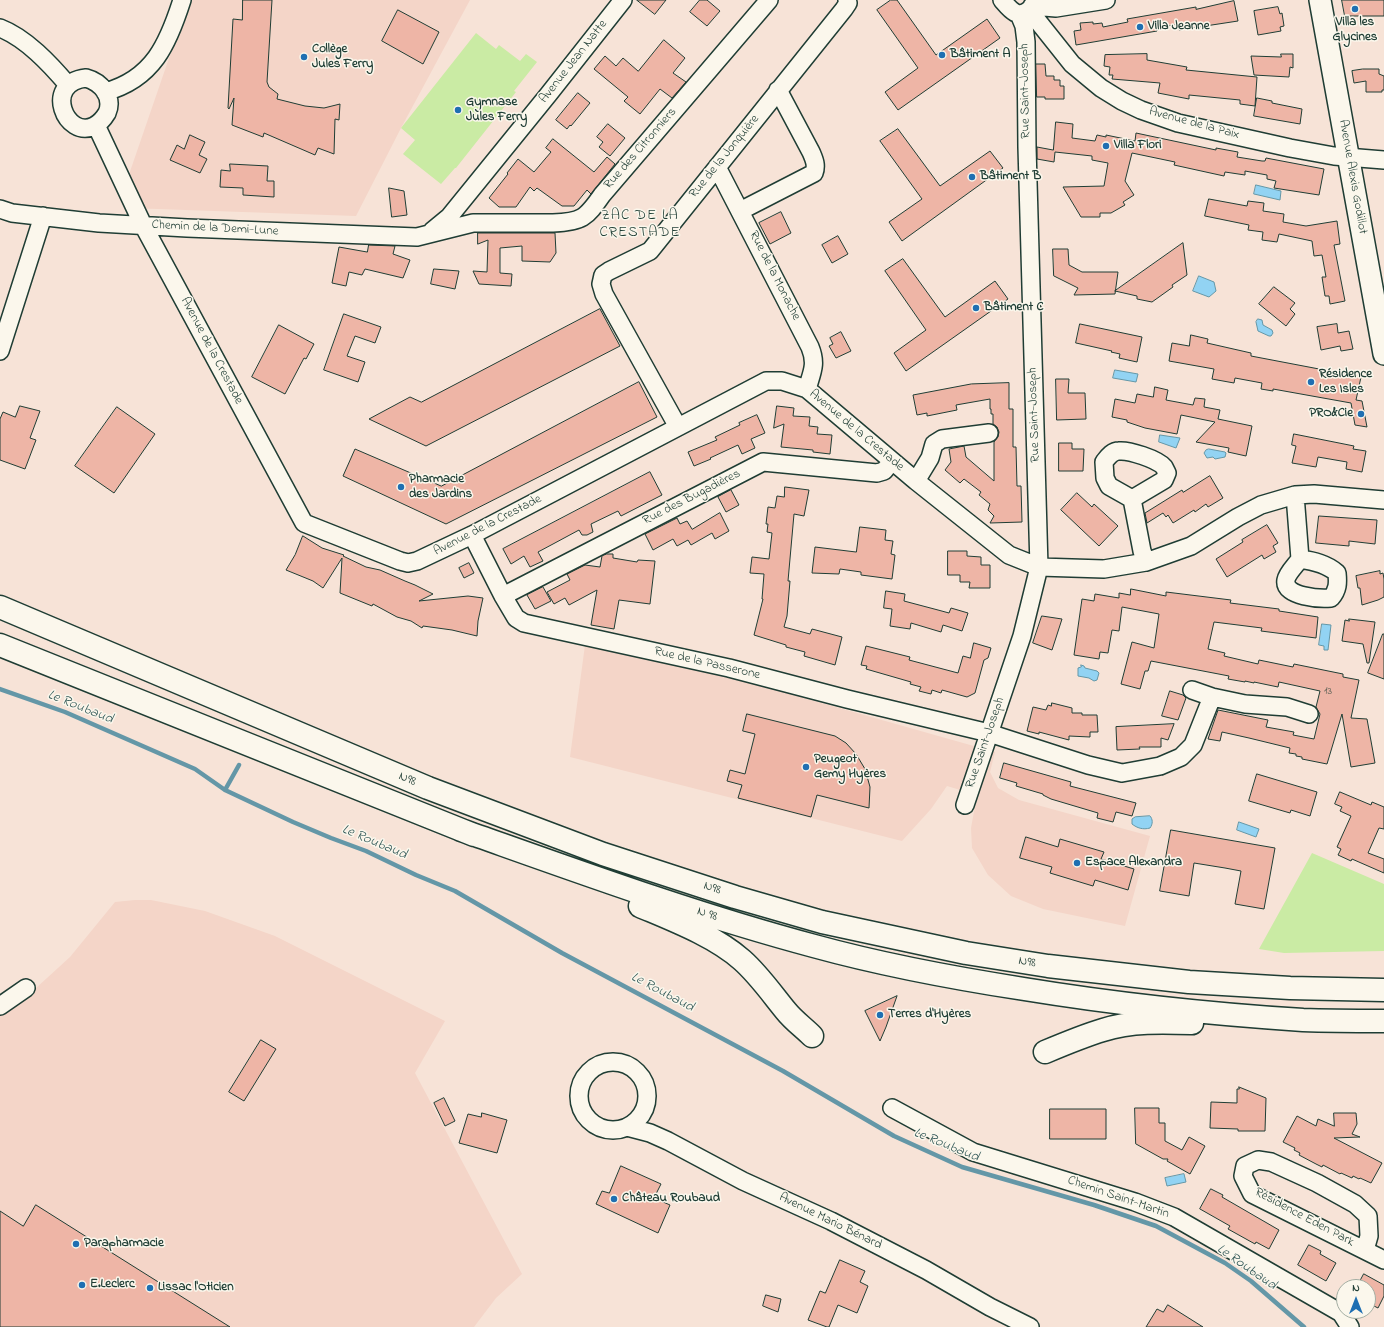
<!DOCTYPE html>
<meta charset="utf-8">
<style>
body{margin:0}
#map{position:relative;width:1384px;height:1327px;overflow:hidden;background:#f7e3d7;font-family:"Indie Flower",sans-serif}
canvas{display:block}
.north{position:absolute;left:1336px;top:1279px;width:40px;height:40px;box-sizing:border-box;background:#fbf7ec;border:1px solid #a3ada2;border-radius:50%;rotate:0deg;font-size:11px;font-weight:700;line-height:16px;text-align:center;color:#1f3d34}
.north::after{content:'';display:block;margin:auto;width:14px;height:18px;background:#1f6fb2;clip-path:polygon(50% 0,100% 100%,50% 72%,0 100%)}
</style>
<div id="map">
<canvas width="1384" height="1327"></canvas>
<div class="north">N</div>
</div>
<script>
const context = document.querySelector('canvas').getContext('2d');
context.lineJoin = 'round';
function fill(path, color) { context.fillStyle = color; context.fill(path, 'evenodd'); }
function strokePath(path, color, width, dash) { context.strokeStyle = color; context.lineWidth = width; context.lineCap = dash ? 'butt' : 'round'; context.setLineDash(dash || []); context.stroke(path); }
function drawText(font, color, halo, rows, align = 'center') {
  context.font = font + ' "Indie Flower",sans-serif'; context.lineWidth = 3; context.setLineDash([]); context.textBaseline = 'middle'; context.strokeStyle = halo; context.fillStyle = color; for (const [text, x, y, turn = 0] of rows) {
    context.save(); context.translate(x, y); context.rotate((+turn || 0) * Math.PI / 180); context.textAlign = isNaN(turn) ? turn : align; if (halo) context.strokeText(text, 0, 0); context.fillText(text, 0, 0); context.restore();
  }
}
fill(new Path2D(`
 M189,0H470L401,128L356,216L129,208L124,189Z
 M585,645L726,676L995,752L990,772L998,788L1019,800L1150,836L1125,926L1043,909L1011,896L988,875L972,848L971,828L977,795L947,786L931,809L902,841L570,757Z
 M135,900H151L205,911L275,936L445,1021L415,1073L522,1274L496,1298L474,1327H0V1014L24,999L70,957L115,902Z`), '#f4d5c8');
fill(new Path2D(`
 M476,33L496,49L499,45L520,61L526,54L537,62L514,91L516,92L456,168H455L441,184L403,154L415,140L401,128Z
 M1312,853L1384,884V951L1284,953L1259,949Z`), '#caeba4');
const water = new Path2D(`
 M1256,185L1281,191L1280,200L1254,194Z
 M1199,276L1214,282L1216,291L1209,297L1193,291Z
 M1258,319L1262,320L1263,325L1272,330L1273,333L1271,336H1269L1258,331L1256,322Z
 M1115,370L1138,374L1136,382L1113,378Z
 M1160,435L1180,438L1176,448L1159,442Z
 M1209,449L1225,452L1226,453L1225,457L1215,459L1213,457L1207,458L1204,453L1206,450Z
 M1322,624L1331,625L1328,650H1324V646L1319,645Z
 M1081,665L1084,666L1085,668L1097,671L1099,673L1097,680L1094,681L1089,678L1078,676V668L1081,667Z
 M1150,816C1153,819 1153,824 1150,828C1143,830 1137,828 1132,824V819L1135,817Z
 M1239,822L1259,829L1256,837L1237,830Z
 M1184,1174L1186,1182L1167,1186L1165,1178Z`);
fill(water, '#92d3f3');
strokePath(water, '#6497a7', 1);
strokePath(new Path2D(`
 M0,689L65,712L195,769L225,790L293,822L331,838L366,851L416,875L455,891L562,953L783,1071L894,1136L962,1167L1094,1205L1156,1226L1225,1263L1251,1281L1304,1327
 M225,790L239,765`), '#6497a7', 4.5);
const building = new Path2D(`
 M243,0H272L267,82L269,87L278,94L277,99L305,106L324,108L340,104L339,120L335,119L334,154L318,148L315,155L264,133L263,137L232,125L234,98L229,109L228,108L233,19L242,20Z
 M637,0H666L655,14Z
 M700,0H707L720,11L707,26L690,12Z
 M891,0H897L936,55L987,19L1000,38L898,110L885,92L918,68L877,10Z
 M1342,0H1384V16H1345Z
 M1234,1L1238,21L1179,30L1178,24L1157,28V31L1076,45L1074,31L1081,30L1080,23L1093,22V24L1102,23L1103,27L1128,22L1127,19L1196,7V9Z
 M1278,7L1280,14L1282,13L1284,26L1280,27L1281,31L1258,35L1254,11Z
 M398,10L439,32L423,64L382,41Z
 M664,40L685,58L673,73L686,82L672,98L660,89L640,114L624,101L628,97L594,69L605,56L616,66L623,58L638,71Z
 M1147,54V60L1187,67L1186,70L1257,77L1255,106L1240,104V100L1189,95V99L1158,93L1160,83L1112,79L1113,75H1109L1110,67L1104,66L1105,55Z
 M1281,54H1293V68L1290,67L1289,77L1254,75L1251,56L1281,57Z
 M1036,64H1045L1046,76H1054V80H1060V86H1064V99H1045V97H1037Z
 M1363,69H1379V74L1384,76V90H1382V92H1366V81L1354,83L1352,71Z
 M578,93L590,103L571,126L570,125L567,129L556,120Z
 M1257,98L1272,101V103L1302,109L1300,124L1254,116Z
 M1056,122L1073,124L1072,138L1095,141L1097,135L1106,137V135L1135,141L1136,133L1216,150V148L1238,152L1237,157L1262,161H1265L1266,158L1324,169L1319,195L1274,188L1276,181L1267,179V175L1245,171V175L1225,172L1224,176L1174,165L1175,162L1132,153L1125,181L1134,195L1123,202L1125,205L1111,213H1100V217H1081L1063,187L1104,186L1108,163L1092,160V156L1055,152L1054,162L1037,159V147L1053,150Z
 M608,124L625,138L610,156L599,147L603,142L597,137Z
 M898,129L940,186L990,151L1003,168L902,241L889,222L922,199L880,141Z
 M190,135L205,142L199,155L207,159L200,173L170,160L177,145L184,149Z
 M553,139L594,172L607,157L615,164L591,194L587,190L574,206H562L537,188L534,191L530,187L516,207H499L489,198L508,174L507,173L518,159L534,172L551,152L546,148Z
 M230,164L268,166L267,181H274V197L243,195V188L220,187L221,170L230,171Z
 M389,188L404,191L407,215L392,217Z
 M1209,199L1247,206L1248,201L1264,203L1263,211L1284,214L1283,222L1306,226L1337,221L1340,244L1334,245L1345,301L1330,304L1329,296H1325L1322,277H1326L1322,255L1314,256L1312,241L1279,234L1277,242L1262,240L1263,232L1248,230L1249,225L1205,216Z
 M781,212L791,233L770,244L759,223Z
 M478,233H555L556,253L550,262L522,261V246L500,248V273L512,274L511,286L479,284L473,271L487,272L488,240L478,244Z
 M838,236L848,254L832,263L822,245Z
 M1183,243L1187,275L1172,285L1173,287L1152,302L1137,299V296L1115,291Z
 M369,245L395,246L393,254L410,260L403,278L365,269L362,275L349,272L346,286L332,283L339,247L367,252Z
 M1053,249H1068L1069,265L1082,272H1118L1115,294L1074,295L1078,288L1054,276Z
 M903,259L945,317L995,281L1008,299L906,371L894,353L926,330L885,271Z
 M434,269L459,271L455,289L431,284Z
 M1274,287L1295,303L1290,309L1295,314L1286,326L1259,304Z
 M600,309L620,346L426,446L369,419L410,397L421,402Z
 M344,314L381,327L375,343L355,336L347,356L365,362L358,382L324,370Z
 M1080,324L1142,337L1137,362L1119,358L1120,354L1111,352L1112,351L1076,343Z
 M1337,324L1338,333L1349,331L1353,349L1341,351L1340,346L1321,350L1317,327Z
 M279,325L314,344L306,359L304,358L285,394L252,377Z
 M841,332L851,351L836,358L829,346L833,344L830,338Z
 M1191,335L1208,339L1207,343L1251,353V356L1361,377L1356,400L1362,401L1367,427L1355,425L1351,403L1273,389V391L1261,389L1262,383L1235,378L1234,383L1212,379L1214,369L1169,361L1172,343L1189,346Z
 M1056,379H1069L1068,393H1085L1086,419L1057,420Z
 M639,382L657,417L446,524L343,476L355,449L441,486Z
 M1009,383V409H1013V447H1016L1017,486H1021L1022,522L990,523L994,516L988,510L990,504L979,495L981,492L964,479L960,483L945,470L951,462L949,449L964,446L966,457L994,481V442L998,437L999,432L997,427L993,424V414H991V409H990V399L956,405L957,410L927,416V413L917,415L913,395L971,384Z
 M1155,387L1168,390L1166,400L1193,405L1195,398L1205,399L1204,407L1220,410L1218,419L1252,426L1246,456L1228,452L1229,448L1196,442L1215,422L1181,415L1177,434L1145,428L1127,422V420L1112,417L1115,399L1135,403L1137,394L1153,397Z
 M20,406L40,411L30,438L36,440L25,469L0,460V419L3,412L15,417Z
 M777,406L794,408L793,416L810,417L809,426L818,427L817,434L832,435L830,454L813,452V450L781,447L784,424L774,428Z
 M117,407L155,434L114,493L75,466Z
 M757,415L765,433L751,439L755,448L742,454L738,445L710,458L711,459L694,466L688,452L717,440L715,437L740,425L739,423Z
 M1294,434L1354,446L1353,449L1366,451L1362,472L1346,469L1347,462L1318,457L1316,467L1292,463L1296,446L1292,445Z
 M1059,443H1072V449H1084L1083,471H1059Z
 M650,472L662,495L621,516L618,511L591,524L593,532L587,535H582L579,530L553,544L538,552L543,561L530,567L524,556L511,564L503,549Z
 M1210,476L1223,498L1208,507L1206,504L1195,512L1194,510L1173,523L1168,515L1166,517L1163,513L1147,523L1145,513L1182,490L1183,492Z
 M785,487L809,490L804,516L794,514L788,581H790L787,616L784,627L810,634L812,629L842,637L835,665L804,656L805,652L786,647V645L754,635L763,599H762L764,574L750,573L752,557L769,559L772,533L767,532L768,524H766L768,507L775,508L777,496L784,497Z
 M731,490L739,505L726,512L718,497Z
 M1077,493L1092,507L1094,504L1118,526L1099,546L1061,510Z
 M720,513L729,531L715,539L712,533L691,545L688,540L677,546L673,539L653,550L645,534L677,518L680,524L687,521L692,529Z
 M1319,516L1377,520L1375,544L1349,541V546L1316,543Z
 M1267,525L1278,543L1273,546L1276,552L1264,559L1262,555L1227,577L1216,559L1243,542L1242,540Z
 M860,527L886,530L885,540L893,541L891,554L895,555L892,579L861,575V572L840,569L839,574L812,573L815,547L856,552Z
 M303,536L322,548L344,555L343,556L366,567L380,570L405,581L415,585L433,594L419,601L468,596L483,598L478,621L477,636L452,630L423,626L422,628L411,621L397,617L373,604L372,606L340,593L342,558L323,588L313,581L286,570L295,555Z
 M948,551H967V556L981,557V565H990V588H969L970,582H960V575H948Z
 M607,554H613V558L637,562L638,560L655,561L650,604L619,600L614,629L591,625L597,590L569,605L565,598L554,604L547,592L570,580L567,574L585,565L600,567L602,556Z
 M469,563L474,573L464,578L459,568Z
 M1380,571V574L1383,573L1384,579V597L1378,600L1362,605L1360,588H1358L1356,576Z
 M543,587L551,601L535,609L527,595Z
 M1131,589L1166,596V592L1231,600L1230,603L1279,609V611L1318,617L1316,638L1261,631L1262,628L1214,622L1208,649L1225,653L1224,656L1258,664L1259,660L1293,667L1294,664L1343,674V677L1359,680L1351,718L1367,719L1375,763L1351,767L1342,714L1327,764L1302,759V757L1296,756V754L1289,753L1290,748L1249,738L1222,732L1220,741L1208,739L1218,710L1268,720L1266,727L1294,732L1293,735L1314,739L1320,714L1316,707L1320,691L1279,682L1278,687L1254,682V683L1245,681V682L1228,679L1229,676L1151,661L1148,671H1145L1140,689L1121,684L1132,642L1154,648L1159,614L1122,607L1119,631L1112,630L1108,653L1100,652L1099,659L1074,655L1082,599L1094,601L1095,594L1119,598V593L1130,595Z
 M886,591L905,594L904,601L938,610L949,613L951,608L968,613L962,631L943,625L941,632L911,623L910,629L890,626L892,609L884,608Z
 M1042,616L1062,619L1052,650L1033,643Z
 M1349,619L1375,622L1369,663H1367L1363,644L1342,641L1345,620L1349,621Z
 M1383,634H1384V679L1368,673Z
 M974,643L991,648L988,658L984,660L975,693L967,697L942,690L941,693L932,690L931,694L919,691L921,687L910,684L911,682L866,669L867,666L861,665L866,646L910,657L909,660L958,673L963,656L970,658Z
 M1170,691L1183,695L1186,698L1178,720L1162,716Z
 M1052,703L1072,708V713H1082V715H1097L1098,732H1090V737L1069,736V740L1039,732V734L1027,731L1033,707L1046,710L1048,705L1051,706Z
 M747,714L835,736L846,743L856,754L865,769L870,787L869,808L817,795L811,817L738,798L742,785L727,781L730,770L745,774L755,734L743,731Z
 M1174,724L1168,740L1161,738V747H1139L1140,749L1117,750L1116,727Z
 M1004,763L1071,782L1070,786L1136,803L1132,816L1116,812L1113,822L1097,818L1098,813L1051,799L1043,795V794L1016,786L1017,783L1000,778Z
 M1257,774L1317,792L1310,816L1291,810L1290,813L1249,801Z
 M1340,792L1371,805L1372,802L1384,807V829L1379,828L1368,853L1384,859V873L1352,859L1351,861L1338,855L1341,849L1337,847L1351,816L1340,811L1342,807L1335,804Z
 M1171,830L1275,848L1264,909L1235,904L1241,871L1225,868L1194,863L1189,896L1160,891Z
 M1026,837L1058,847L1060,839L1104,852L1101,859L1134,869L1128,890L1095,880L1093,886L1050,873L1052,867L1020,858Z
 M897,996L886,1027L880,1041L865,1011Z
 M261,1040L276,1049L244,1101L229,1092Z
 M1239,1087L1266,1098L1265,1131H1238V1129L1210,1128L1211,1102L1237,1103V1089H1239Z
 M444,1098L455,1121L445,1126L434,1103Z
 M1135,1108H1159V1123H1165V1141L1182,1150L1189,1137L1205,1146L1190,1174L1167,1161L1168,1159H1163L1136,1144Z
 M1050,1109H1106V1139H1050Z
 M482,1113L507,1120L497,1153L459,1143L468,1114L481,1117Z
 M1334,1113H1356L1357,1124L1352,1134L1360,1137L1334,1138L1382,1163L1371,1183L1360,1178L1359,1179L1353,1176L1352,1178L1341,1173L1340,1174L1323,1165L1322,1167L1316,1164L1299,1155L1300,1153L1294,1150L1295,1148L1283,1142L1297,1116L1316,1126L1318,1119L1334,1126Z
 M621,1166L661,1184L654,1198L670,1205L658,1233L596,1204L602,1191L609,1193Z
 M1211,1189L1223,1195L1222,1197L1279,1230L1269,1249L1256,1242L1255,1244L1228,1229L1230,1226L1200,1209Z
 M36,1205L101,1246L230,1327H0V1211L23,1226Z
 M1309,1245L1321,1251L1320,1254L1336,1263L1326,1281L1298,1265Z
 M840,1260L865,1271L860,1282L868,1286L857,1313L838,1305L829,1327H827L808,1320L820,1291L825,1293Z
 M1364,1274L1384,1285V1296L1378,1308L1368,1303V1287H1357Z
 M766,1295L781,1299L778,1312L763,1306Z
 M1168,1305L1203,1327H1146L1157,1309L1163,1312Z`);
fill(building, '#eeb5a6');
strokePath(building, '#1f3d34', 1);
const minor = new Path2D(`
 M1002,0C1009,8 1017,20 1029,10
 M1032,6L1056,8L1106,0
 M1029,10L1072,64L1101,88L1122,101L1141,110L1178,123L1290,148L1334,156L1384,160
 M0,28C26,38 50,64 68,85
 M86,78C101,82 114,97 107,113C104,118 100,123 94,126C66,140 42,83 86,78Z
 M105,92C153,79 168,44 182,0
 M96,125L143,225L304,523L400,561L408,563L417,561L472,535L766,381H782L807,389L916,481L1009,555L1039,567L1104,569L1146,562L1191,546L1238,517L1261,505L1295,495L1314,494L1384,500
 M717,167L810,347C817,364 812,372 807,389
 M0,209L12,213L99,223L187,228L417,237L473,223H553C582,222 586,218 602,195L769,0
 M740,211L814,173C817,165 814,159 811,152L778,90
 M432,231L449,217L548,95L623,0
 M0,351L43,216
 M678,427L604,294L601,284L603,275L609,271L650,251L844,9L848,3L847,0
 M916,481L930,458L934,444L942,439L989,433
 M1295,495L1300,559C1314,561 1327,564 1337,573C1338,583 1338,590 1331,598C1321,599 1283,597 1286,580C1287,573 1296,565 1300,559
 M1132,499L1109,486L1105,478L1104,462C1108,457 1112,451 1119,451C1129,450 1157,459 1164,467C1165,469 1166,471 1167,473L1164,480L1132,499L1142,551L1146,562
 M472,535L503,596L516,618L524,623L729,668L847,699L989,733L1088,765L1122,773L1160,766L1181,757L1193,745L1212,697
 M503,596L763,462L877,473L884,471L892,461
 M1192,690L1212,697L1245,704L1287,707L1309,714
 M965,805L1022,636L1039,567L1027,147L1026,42L1024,26L1019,14
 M0,1006L26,988
 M579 1096a34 34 0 1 1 68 0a34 34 0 1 1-68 0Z
 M892,1108L973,1152L1135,1202L1174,1217L1341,1313L1350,1327
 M627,1127L650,1133L668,1141L743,1181L831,1221L926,1270L990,1307L1030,1327
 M1365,1250L1369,1236L1368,1216L1355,1204L1317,1183L1271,1162L1258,1160L1245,1166L1243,1176L1252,1194L1384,1260`);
const major = new Path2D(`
 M1320,0L1384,354`);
const highway = new Path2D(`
 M0,607L428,788L603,854L735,897L822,922L966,953L1048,966L1189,982L1290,988L1384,990
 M0,645L474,835
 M461,830C577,871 694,914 814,946C883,965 953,978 1024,989C1116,1004 1209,1014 1303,1020C1330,1021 1357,1021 1384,1021
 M640,906C673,920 715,936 742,960C759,975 772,994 786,1011C793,1020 804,1028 812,1036
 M1045,1052C1064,1044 1083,1036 1103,1030C1131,1021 1163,1022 1192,1023`);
strokePath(minor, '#1f3d34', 20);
strokePath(major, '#1f3d34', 24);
strokePath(highway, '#1f3d34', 25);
strokePath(minor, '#fbf7ec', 17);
strokePath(major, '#fbf7ec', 21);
strokePath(highway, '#fbf7ec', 22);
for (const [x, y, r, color] of [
 [1355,9,4,"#1f6fb2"],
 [1140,27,4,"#1f6fb2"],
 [942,55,4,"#1f6fb2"],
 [304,57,4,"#1f6fb2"],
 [458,110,4,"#1f6fb2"],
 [1106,146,4,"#1f6fb2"],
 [972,177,4,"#1f6fb2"],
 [976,308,4,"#1f6fb2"],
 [1311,382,4,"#1f6fb2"],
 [1361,414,4,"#1f6fb2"],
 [401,487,4,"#1f6fb2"],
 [806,767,4,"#1f6fb2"],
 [1077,863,4,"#1f6fb2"],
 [880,1015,4,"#1f6fb2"],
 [614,1199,4,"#1f6fb2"],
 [76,1244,4,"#1f6fb2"],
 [82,1285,4,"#1f6fb2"],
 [150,1288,4,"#1f6fb2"]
]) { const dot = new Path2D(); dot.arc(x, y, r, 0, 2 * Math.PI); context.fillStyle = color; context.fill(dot); strokePath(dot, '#fbf7ec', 1.5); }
drawText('11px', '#535b50', null, [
 ["13",1328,692]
]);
drawText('bold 13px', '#1f3d34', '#fbf7ec', [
 ["Villa les",1355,23,"center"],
 ["Glycines",1355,38,"center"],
 ["Villa Jeanne",1148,27],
 ["Collège",312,50],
 ["Jules Ferry",312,65],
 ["Bâtiment A",950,55],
 ["Gymnase",466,103],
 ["Jules Ferry",466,118],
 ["Villa Flori",1114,146],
 ["Bâtiment B",980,177],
 ["Bâtiment C",984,308],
 ["Résidence",1319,375],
 ["Les Isles",1319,390],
 ["PRO&Cie",1353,414,"right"],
 ["Pharmacie",409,480],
 ["des Jardins",409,495],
 ["Peugeot",814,760],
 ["Gemy Hyères",814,775],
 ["Espace Alexandra",1085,863],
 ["Terres d'Hyères",888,1015],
 ["Château Roubaud",622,1199],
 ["Parapharmacie",84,1244],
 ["E.Leclerc",90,1285],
 ["Lissac l'Oticien",158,1288]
], 'left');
drawText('13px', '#1f3d34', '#fbf7ec', [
 ["Avenue Jean Natte",574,62,-52],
 ["Rue Saint-Joseph",1026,91,-91],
 ["Avenue de la Paix",1194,124,15],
 ["Rue des Citronniers",641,149,-49],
 ["Rue de la Jonquière",725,157,-51],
 ["Avenue Alexis Godillot",1352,177,80],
 ["Chemin de la Demi-Lune",215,229,3],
 ["Rue de la Monache",774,276,63],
 ["Avenue de la Crestade",211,351,62],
 ["Rue Saint-Joseph",1035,415,-92],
 ["Avenue de la Crestade",856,431,40],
 ["Rue des Bugadières",692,498,-27],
 ["Avenue de la Crestade",488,526,-27],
 ["Rue de la Passerone",707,664,13],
 ["Rue Saint-Joseph",986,743,-71],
 ["N98",407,780,23],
 ["N98",712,889,18],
 ["N 98",707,915,18],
 ["N98",1027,963,9],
 ["Chemin Saint-Martin",1118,1198,19],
 ["Résidence Eden Park",1304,1218,28],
 ["Avenue Mario Bénard",830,1222,26]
]);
drawText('italic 14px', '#365b5a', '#fbf7ec', [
 ["Le Roubaud",80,708,22],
 ["Le Roubaud",374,843,23],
 ["Le Roubaud",662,993,28],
 ["Le Roubaud",946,1146,22],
 ["Le Roubaud",1246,1268,35]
]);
context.letterSpacing = '1px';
drawText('15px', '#1f3d34', '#fbf7ec', [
 ["ZAC DE LA",640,217],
 ["CRESTADE",640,234]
]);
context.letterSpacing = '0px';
</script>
